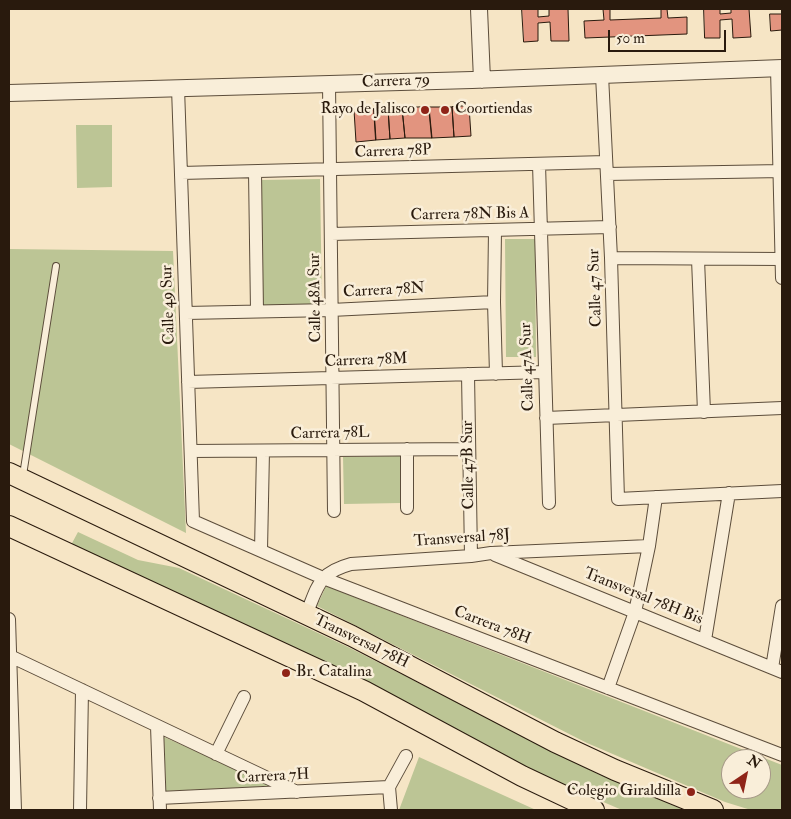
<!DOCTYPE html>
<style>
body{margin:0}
#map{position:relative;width:791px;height:819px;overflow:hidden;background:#f6e5c5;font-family:"IM FELL Double Pica",serif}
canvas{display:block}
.frame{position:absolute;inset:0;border:10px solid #291a0d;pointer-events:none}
.north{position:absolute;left:721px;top:749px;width:50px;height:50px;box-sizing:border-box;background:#f9eed9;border:1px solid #a69987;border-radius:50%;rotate:34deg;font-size:14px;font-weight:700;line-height:20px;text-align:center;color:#291a0d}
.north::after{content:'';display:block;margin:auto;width:18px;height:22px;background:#8f2418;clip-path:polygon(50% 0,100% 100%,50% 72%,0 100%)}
.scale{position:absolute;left:608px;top:30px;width:118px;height:22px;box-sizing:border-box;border:2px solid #291a0d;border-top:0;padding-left:6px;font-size:15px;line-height:18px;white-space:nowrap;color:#291a0d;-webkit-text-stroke:4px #f9eed9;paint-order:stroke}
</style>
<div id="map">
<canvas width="791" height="819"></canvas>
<div class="frame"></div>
<div class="north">N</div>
<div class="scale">50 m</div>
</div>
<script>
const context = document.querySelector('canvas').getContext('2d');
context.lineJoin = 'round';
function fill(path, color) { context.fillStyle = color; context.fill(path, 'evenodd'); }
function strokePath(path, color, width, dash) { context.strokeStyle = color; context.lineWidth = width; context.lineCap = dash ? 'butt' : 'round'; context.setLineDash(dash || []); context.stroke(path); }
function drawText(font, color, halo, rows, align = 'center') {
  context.font = font + ' "IM FELL Double Pica",serif'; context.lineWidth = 5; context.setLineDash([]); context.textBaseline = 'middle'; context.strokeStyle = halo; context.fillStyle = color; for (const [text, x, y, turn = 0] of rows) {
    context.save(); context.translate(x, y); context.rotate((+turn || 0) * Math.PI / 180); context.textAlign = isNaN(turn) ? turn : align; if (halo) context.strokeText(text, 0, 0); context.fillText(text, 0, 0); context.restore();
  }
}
fill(new Path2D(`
 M76,125H112V187L77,188Z
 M320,179L322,306H263L261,180Z
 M505,239H535L536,357H506Z
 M9,249L173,251L186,533L9,444Z
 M400,456L401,503L344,504L343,457Z
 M78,532L138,560L179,568L348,647L600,775L686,810H622L601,801L521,766L466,734L403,701L71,545Z
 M326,586L782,765V810H751L725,802L587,743L317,606ZM731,759H761V789H731Z
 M164,737L274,786L166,791Z
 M419,757L536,810H399Z`), '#bcc595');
const building = new Path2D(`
 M522,9H538V17L549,16V9H568L569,41H551L550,22L538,23V41L524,42Z
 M584,9H615H610V20L661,18V9H667L668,18L687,17V34L585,38L584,21L604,20L603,9Z
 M704,9H720V14L731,13V9H749L751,37L733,38L732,19L720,20V38H705Z
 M770,14H782V30L771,31Z
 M469,106L471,136L454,137L452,107Z
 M429,107H452L454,137L432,138Z
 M429,107L432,138H405L402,108Z
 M402,108L405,138L390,139L388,109Z
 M374,109H388L390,139L376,140Z
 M374,109L376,140L356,142L354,110Z`);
fill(building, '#e2947f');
strokePath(building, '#291a0d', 1);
const service = new Path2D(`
 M23,475L56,266`);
const minor = new Path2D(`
 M777,68L782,278
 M602,75L611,258L618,499L782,491
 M329,84L334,511
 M178,88L193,521L323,578L782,755
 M539,164L549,503
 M255,172L257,311
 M181,173L606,162
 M607,174L782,171
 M495,231L494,302L496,374
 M331,234L610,227
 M611,258L782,259
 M698,259L704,412
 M186,313L331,310L494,302
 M468,374L471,556
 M188,382L545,372
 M546,418L782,408
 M407,449V508
 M191,451L469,449
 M261,550L263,451
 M495,555L782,672
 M306,615C318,586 318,573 351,564L471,556L491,553L649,546
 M9,619L15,810
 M705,640L729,493
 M10,656L297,792
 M772,668L782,606
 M608,688L635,612L649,546L656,497
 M157,726L160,810
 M216,754L244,697
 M159,798L389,787
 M80,810L82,690
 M391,810L389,787L406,756`);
const tertiary = new Path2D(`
 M479,9L482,80
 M9,93L472,80L782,68`);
const primary = new Path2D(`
 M9,473L352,636L555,742L615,770L713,810
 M9,526L364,691L522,776L594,810`);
strokePath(service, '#5c4d3b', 8);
strokePath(minor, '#5c4d3b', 14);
strokePath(tertiary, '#5c4d3b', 18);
strokePath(primary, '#291a0d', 22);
strokePath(service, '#f9eed9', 6);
strokePath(minor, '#f9eed9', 12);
strokePath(tertiary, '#f9eed9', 16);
strokePath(primary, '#f6e5c5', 20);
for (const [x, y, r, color] of [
 [425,110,5,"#8f2418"],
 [445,110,5,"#8f2418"],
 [286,673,5,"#8f2418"],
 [691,792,5,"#8f2418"]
]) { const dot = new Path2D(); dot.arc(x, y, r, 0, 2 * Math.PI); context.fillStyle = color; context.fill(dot); strokePath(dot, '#f9eed9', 2); }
drawText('16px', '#291a0d', '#f9eed9', [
 ["Carrera 79",396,82,-2],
 ["Carrera 78P",393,152,-2],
 ["Carrera 78N Bis A",470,215,-1],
 ["Calle 47 Sur",596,288,-92],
 ["Carrera 78N",384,291,-3],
 ["Calle 48A Sur",316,298,-91],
 ["Calle 49 Sur",169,305,-92],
 ["Carrera 78M",366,361,-2],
 ["Calle 47A Sur",528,367,-92],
 ["Carrera 78L",330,434,-1],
 ["Calle 47B Sur",469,465,-91],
 ["Transversal 78J",462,539,-4],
 ["Transversal 78H Bis",643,597,22],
 ["Carrera 78H",492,626,21],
 ["Transversal 78H",361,642,26],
 ["Carrera 7H",273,777,-3]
]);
drawText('16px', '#291a0d', '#f9eed9', [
 ["Rayo de Jalisco",415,110],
 ["Coortiendas",455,110,"left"],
 ["Br. Catalina",296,673,"left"],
 ["Colegio Giraldilla",681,792]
], 'right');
</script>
